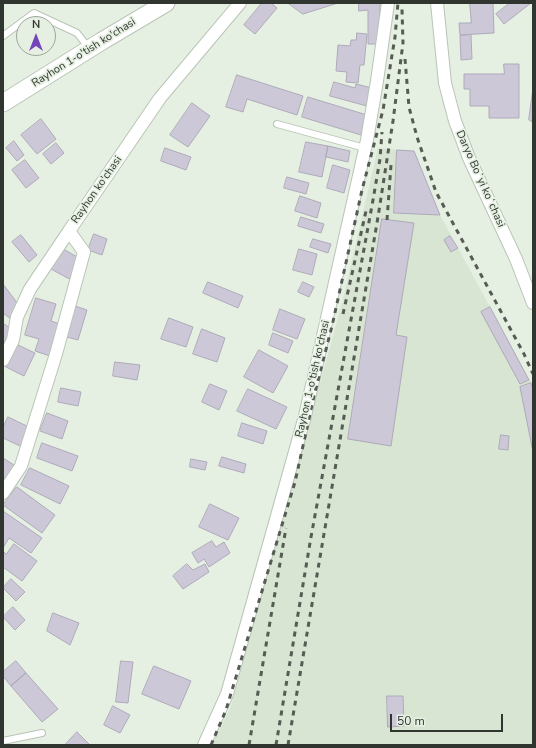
<!DOCTYPE html>
<meta charset="utf-8">
<style>
body{margin:0}
#map{position:relative;width:536px;height:748px;overflow:hidden;background:#e5f0e2;font-family:"Nunito Sans",sans-serif}
canvas{display:block}
.frame{position:absolute;inset:0;border:4px solid #31352f;pointer-events:none}
.north{position:absolute;left:16px;top:16px;width:40px;height:40px;box-sizing:border-box;background:#e5f0e2;border:1px solid #9da59a;border-radius:50%;rotate:0deg;font-size:11px;font-weight:700;line-height:16px;text-align:center;color:#31352f}
.north::after{content:'';display:block;margin:auto;width:14px;height:18px;background:#7545bd;clip-path:polygon(50% 0,100% 100%,50% 72%,0 100%)}
.scale{position:absolute;left:390px;top:714px;width:113px;height:18px;box-sizing:border-box;border:2px solid #31352f;border-top:0;padding-left:5px;font-size:12px;line-height:14px;white-space:nowrap;color:#31352f;-webkit-text-stroke:3px #e5f0e2;paint-order:stroke}
</style>
<div id="map">
<canvas width="536" height="748"></canvas>
<div class="frame"></div>
<div class="north">N</div>
<div class="scale">50 m</div>
</div>
<script>
const context = document.querySelector('canvas').getContext('2d');
context.lineJoin = 'round';
function fill(path, color) { context.fillStyle = color; context.fill(path, 'evenodd'); }
function strokePath(path, color, width, dash) { context.strokeStyle = color; context.lineWidth = width; context.lineCap = dash ? 'butt' : 'round'; context.setLineDash(dash || []); context.stroke(path); }
function drawText(font, color, halo, rows, align = 'center') {
  context.font = font + ' "Nunito Sans",sans-serif'; context.lineWidth = 3.5; context.setLineDash([]); context.textBaseline = 'middle'; context.strokeStyle = halo; context.fillStyle = color; for (const [text, x, y, turn = 0] of rows) {
    context.save(); context.translate(x, y); context.rotate((+turn || 0) * Math.PI / 180); context.textAlign = isNaN(turn) ? turn : align; if (halo) context.strokeText(text, 0, 0); context.fillText(text, 0, 0); context.restore();
  }
}
fill(new Path2D(`
 M378,148L414,151L440,215L533,386V745H212L231,706L342,303Z`), '#d7e5d2');
const building = new Path2D(`
 M262,3H271L277,8L255,34L244,25Z
 M288,3H338L303,14Z
 M359,3H380L379,44H368V10L359,11Z
 M470,3H493L494,33L460,35L459,23H471Z
 M510,3H531L504,24L496,14Z
 M357,33L367,34L364,65H360L358,83L346,82L347,72L336,71L338,45L350,46L351,40H356Z
 M471,35L472,59L461,60L460,36Z
 M504,64H519V118H489V106H470V89H464V74H504Z
 M237,75L303,96L297,115L247,99L243,112L226,107Z
 M334,82L355,88L356,84L372,88L367,106L330,96Z
 M533,89V122L529,120Z
 M308,97L367,115L361,135L302,117Z
 M192,103L210,116L188,147L170,135Z
 M41,119L56,139L37,154L21,135Z
 M14,141L24,155L17,161L6,148Z
 M306,142L328,146L322,177L299,172Z
 M56,143L64,153L51,164L43,154Z
 M328,146L350,151L348,162L326,157Z
 M165,148L191,157L186,170L161,161Z
 M397,150L414,151L440,215L394,213Z
 M25,160L39,178L26,188L12,170Z
 M333,165L350,170L344,193L327,188Z
 M287,177L309,183L306,194L284,188Z
 M300,196L321,203L317,218L295,211Z
 M301,217L324,224L321,233L298,226Z
 M382,219L414,223L396,335L407,337L391,446L348,439Z
 M94,234L107,239L102,255L88,250Z
 M21,235L37,255L29,262L12,242Z
 M450,236L458,248L451,252L444,240Z
 M313,239L331,244L328,253L310,247Z
 M299,249L317,254L312,275L293,270Z
 M65,250L79,258L73,281L51,269Z
 M208,282L243,296L238,308L203,293Z
 M303,282L314,287L309,297L298,292Z
 M3,284L18,304L11,319L3,313Z
 M36,298L56,304L51,321L60,324L50,356L35,351L39,339L25,335Z
 M75,306L87,310L78,340L67,337Z
 M490,307L529,380L520,384L481,312Z
 M280,309L305,319L297,339L273,330Z
 M169,318L193,327L186,347L161,339Z
 M3,323L11,329L3,352Z
 M202,329L225,338L217,362L193,354Z
 M273,333L293,341L288,353L269,345Z
 M18,345L35,353L24,376L6,367Z
 M259,350L288,366L273,393L244,377Z
 M115,362L140,365L137,380L113,376Z
 M531,383L533,388V452L520,387Z
 M210,384L227,391L219,410L202,402Z
 M61,388L81,392L78,406L58,402Z
 M248,389L287,407L276,429L237,411Z
 M47,413L68,421L62,439L40,431Z
 M8,417L31,428L22,447L3,438V428Z
 M242,423L267,431L263,444L238,436Z
 M501,435L509,436L508,450L499,449Z
 M42,443L78,456L72,471L37,458Z
 M222,457L246,464L244,473L219,466Z
 M3,458L14,465L5,480L3,479Z
 M191,459L207,462L205,470L190,467Z
 M30,468L69,486L60,504L21,485Z
 M17,487L55,515L42,533L3,505Z
 M210,504L239,518L228,540L199,527Z
 M3,511L42,538L31,553L9,538L3,548Z
 M212,541L216,547L224,542L230,553L209,567L204,559L198,563L192,553Z
 M14,544L37,561L22,581L3,567V551L6,554Z
 M187,564L193,570L205,564L209,572L183,589L173,576Z
 M11,579L25,592L16,601L3,588Z
 M13,607L25,620L15,630L3,617Z
 M53,613L79,623L70,645L47,631Z
 M16,661L26,673L11,686L3,676V672Z
 M121,661L133,662L128,703L116,702Z
 M154,666L191,681L179,709L142,694Z
 M26,673L58,709L42,722L11,686Z
 M387,696H403L404,726L388,727Z
 M113,706L130,715L120,733L104,725Z
 M77,732L90,745H65Z`);
fill(building, '#ccc8d7');
strokePath(building, '#aeaab9', 1);
const lane = new Path2D(`
 M3,36L34,13L77,33L88,47
 M277,124L365,148
 M3,741L42,733`);
const street = new Path2D(`
 M437,3L445,83L455,121L469,158L516,259L533,303
 M3,360L13,340L17,317L30,289L69,231
 M3,493L21,466L56,354L84,252L69,231L160,98L240,3
 M204,745L227,694L305,416L367,140L377,81L388,3`);
const secondary = new Path2D(`
 M3,103L102,41L166,3`);
strokePath(lane, '#bac4b7', 8);
strokePath(street, '#bac4b7', 14);
strokePath(secondary, '#bac4b7', 19);
strokePath(lane, '#fff', 6);
strokePath(street, '#fff', 12);
strokePath(secondary, '#fff', 17);
strokePath(new Path2D(`
 M405,59L409,107L417,137L436,192L524,354L533,374
 M387,220L391,165
 M343,314L366,211
 M211,745L226,710L295,482L314,396L332,326L362,190L383,110L395,37L398,3
 M249,745L286,528
 M276,745L311,537L373,200L380,159L382,132
 M288,745L378,217L393,121L403,43L402,9`), '#565b54', 3, [5, 5]);
drawText('11px', '#31352f', '#e5f0e2', [
 ["Rayhon 1-o'tish ko'chasi",84,53,-32],
 ["Daryo Boʻyi koʻchasi",480,179,66],
 ["Rayhon ko'chasi",97,190,-55],
 ["Rayhon 1-o'tish ko'chasi",313,379,-77]
]);
</script>
